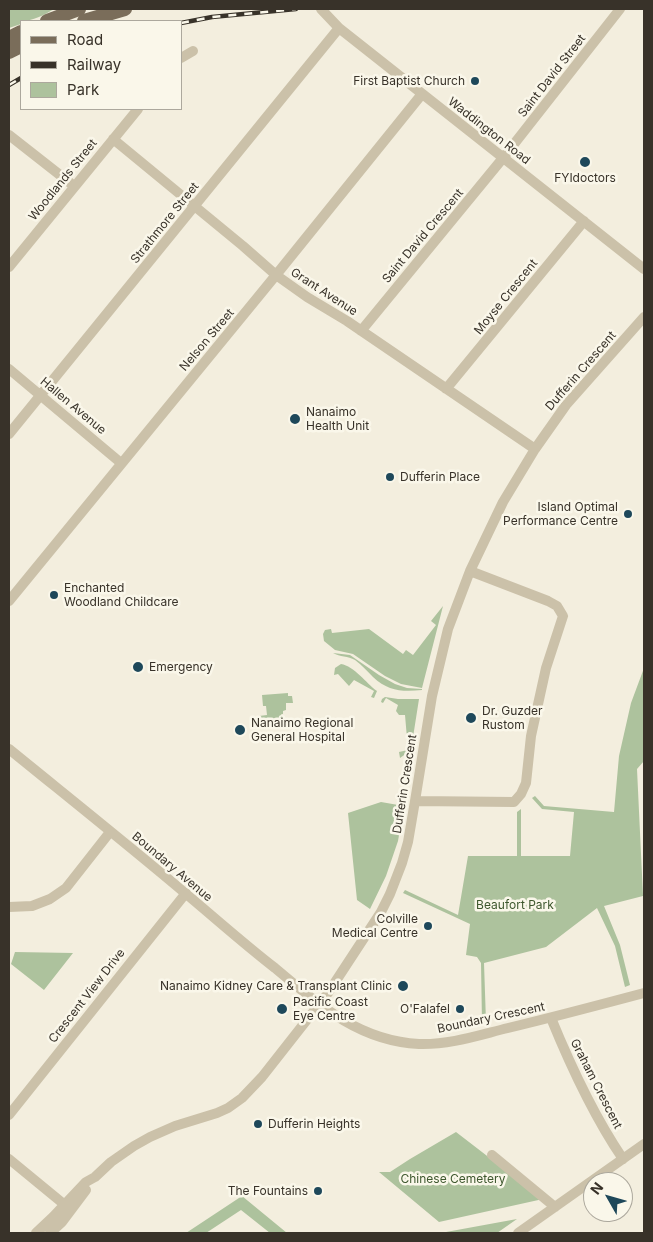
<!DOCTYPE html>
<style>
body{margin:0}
#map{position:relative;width:653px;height:1242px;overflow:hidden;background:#f3eede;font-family:Inter,sans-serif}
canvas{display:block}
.frame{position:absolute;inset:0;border:10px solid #383229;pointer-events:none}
.legend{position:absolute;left:20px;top:20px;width:162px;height:90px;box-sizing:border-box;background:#faf7ea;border:1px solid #aca89d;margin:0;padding:6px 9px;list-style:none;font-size:15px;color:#383229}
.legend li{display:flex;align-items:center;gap:10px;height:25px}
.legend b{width:25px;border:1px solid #aca89d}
.north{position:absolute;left:583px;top:1172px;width:50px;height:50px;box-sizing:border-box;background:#faf7ea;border:1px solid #aca89d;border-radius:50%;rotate:308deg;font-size:14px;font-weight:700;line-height:20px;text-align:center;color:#383229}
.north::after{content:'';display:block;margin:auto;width:18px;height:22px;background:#1e485a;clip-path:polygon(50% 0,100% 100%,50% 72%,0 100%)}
</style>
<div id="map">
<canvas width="653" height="1242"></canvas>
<div class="frame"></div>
<ul class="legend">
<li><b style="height:6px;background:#7a6d5a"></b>Road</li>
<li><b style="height:6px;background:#383229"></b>Railway</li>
<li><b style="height:14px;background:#adc29d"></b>Park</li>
</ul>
<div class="north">N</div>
</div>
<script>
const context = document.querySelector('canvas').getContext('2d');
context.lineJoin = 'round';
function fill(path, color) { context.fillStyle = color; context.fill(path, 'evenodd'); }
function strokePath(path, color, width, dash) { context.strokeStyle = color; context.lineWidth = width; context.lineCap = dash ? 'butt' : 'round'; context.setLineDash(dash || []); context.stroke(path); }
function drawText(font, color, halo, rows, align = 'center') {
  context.font = font + ' Inter,sans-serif'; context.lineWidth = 5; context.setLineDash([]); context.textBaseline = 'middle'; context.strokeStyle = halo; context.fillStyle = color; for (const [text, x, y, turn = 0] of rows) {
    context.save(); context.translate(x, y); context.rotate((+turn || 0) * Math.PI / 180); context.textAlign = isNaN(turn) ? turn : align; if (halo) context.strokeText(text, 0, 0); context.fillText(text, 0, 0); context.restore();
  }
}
fill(new Path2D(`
 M9,9H54C44,15 33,21 21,21V24L9,28Z
 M443,606L422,688L401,684L385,676L353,654L335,650L324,641L323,634L325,630L331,629L332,633L369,629L403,654L406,650L413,655L436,625L431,621Z
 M333,653L350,655L379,675L395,684L407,688L422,689V690C402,692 388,691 373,677C367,671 362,665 355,660C348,656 340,657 333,653Z
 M341,664C354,666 366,683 377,691L374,698L371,697L374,691L354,680L349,686L338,674L334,675L335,668Z
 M644,668V761L637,769L643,896L604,906L620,945L630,985L625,987L615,946L597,908L546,947L484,963L486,1022L482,1023L481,963L477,957L466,955L470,924L403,893L405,890L458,915L468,856H517V812L521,809V856H570L574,812L542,809L532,798L535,796L544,806L614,812L619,756L631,703Z
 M288,693V696H292L293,703H286V710L283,711V714H281L283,718L278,719V723L276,725L260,727L259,716L267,715L266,706H263L262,695Z
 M385,697L398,699H419L411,750L400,758L399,752L408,750L405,715H399L396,711L398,705L386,698L383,703L381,702L382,699Z
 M381,802L404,806L398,841L386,876L370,909L357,900L348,813Z
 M15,952L73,953L44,990L11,964Z
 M456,1132L543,1199L439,1222L379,1172H390L410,1159Z
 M242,1196L287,1233H270L241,1210L206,1233H186Z
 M517,1219L497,1233H443L446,1232Z`), '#adc29d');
strokePath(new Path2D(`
 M321,9L339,28L644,269
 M181,58L193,51
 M9,135L74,186
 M113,139L243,246L276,275L307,297L347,321L535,449
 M9,267L138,109
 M361,331L503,158L620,9
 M9,369L121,463
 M446,389L584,221
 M9,434L339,28
 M9,601L276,275L422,94
 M9,749C68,797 127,844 185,893C215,918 244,944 275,968C319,1005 359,1041 419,1044C450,1045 479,1035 508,1028C554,1017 599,1005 644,993
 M415,801L514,802L521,794L526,783L531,736L546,668L563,616L557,606L548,601L470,571
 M9,907L32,906L50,899L66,888L110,832
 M551,1018C571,1067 593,1115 623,1159
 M9,1115L186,893
 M492,1155L555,1207
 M9,1159L71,1210
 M36,1233L53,1217L86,1182L95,1177L111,1162L134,1146L150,1137L175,1126L217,1113L228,1108L242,1098L262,1077L328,993L381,912L390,894L402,863L408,842L415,801L432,696L448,629L470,571L503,502L535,449L566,405L644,317
 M50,1233L62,1222L86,1190
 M518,1233L644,1144`), '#cbc1a9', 10);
strokePath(new Path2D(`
 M47,21L79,9
 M84,21L125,9
 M9,38L21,32
 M9,52L21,46`), '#7a6d5a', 14);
const rail = new Path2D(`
 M181,23L212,17L296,9
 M9,85L21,78`);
strokePath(rail, '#383229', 4.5);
strokePath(rail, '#faf7ea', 2.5, [8]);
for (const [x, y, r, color] of [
 [475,81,5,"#1e485a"],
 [585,162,6,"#1e485a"],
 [295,419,6,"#1e485a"],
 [390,477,5,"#1e485a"],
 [628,514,5,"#1e485a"],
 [54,595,5,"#1e485a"],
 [138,667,6,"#1e485a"],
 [471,718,6,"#1e485a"],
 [240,730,6,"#1e485a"],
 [428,926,5,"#1e485a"],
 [403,986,6,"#1e485a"],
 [282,1009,6,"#1e485a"],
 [460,1009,5,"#1e485a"],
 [258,1124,5,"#1e485a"],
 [318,1191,5,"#1e485a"]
]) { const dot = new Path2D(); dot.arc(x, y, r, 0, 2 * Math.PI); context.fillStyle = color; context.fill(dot); strokePath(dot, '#faf7ea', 2); }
drawText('12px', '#383229', '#faf7ea', [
 ["Saint David Street",552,76,-52],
 ["Waddington Road",489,131,38],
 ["Woodlands Street",63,180,-51],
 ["Strathmore Street",165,223,-51],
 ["Saint David Crescent",423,236,-50],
 ["Grant Avenue",324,292,33],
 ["Moyse Crescent",506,297,-51],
 ["Nelson Street",207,340,-50],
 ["Dufferin Crescent",581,371,-49],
 ["Hallen Avenue",73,406,40],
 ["Dufferin Crescent",405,784,-81],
 ["Boundary Avenue",172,867,40],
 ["Crescent View Drive",87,996,-52],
 ["Boundary Crescent",491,1018,-12],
 ["Graham Crescent",596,1084,63]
]);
drawText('12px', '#383229', '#faf7ea', [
 ["First Baptist Church",465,81,"right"],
 ["FYIdoctors",585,178,"center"],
 ["Nanaimo",306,412],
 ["Health Unit",306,426],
 ["Dufferin Place",400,477],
 ["Island Optimal",618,507,"right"],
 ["Performance Centre",618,521,"right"],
 ["Enchanted",64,588],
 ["Woodland Childcare",64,602],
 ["Emergency",149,667],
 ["Dr. Guzder",482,711],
 ["Rustom",482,725],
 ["Nanaimo Regional",251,723],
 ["General Hospital",251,737],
 ["Colville",418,919,"right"],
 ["Medical Centre",418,933,"right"],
 ["Nanaimo Kidney Care & Transplant Clinic",392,986,"right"],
 ["Pacific Coast",293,1002],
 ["Eye Centre",293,1016],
 ["O'Falafel",450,1009,"right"],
 ["Dufferin Heights",268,1124],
 ["The Fountains",308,1191,"right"]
], 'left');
drawText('12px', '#3d572d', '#faf7ea', [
 ["Beaufort Park",515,905],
 ["Chinese Cemetery",453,1179]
]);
</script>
